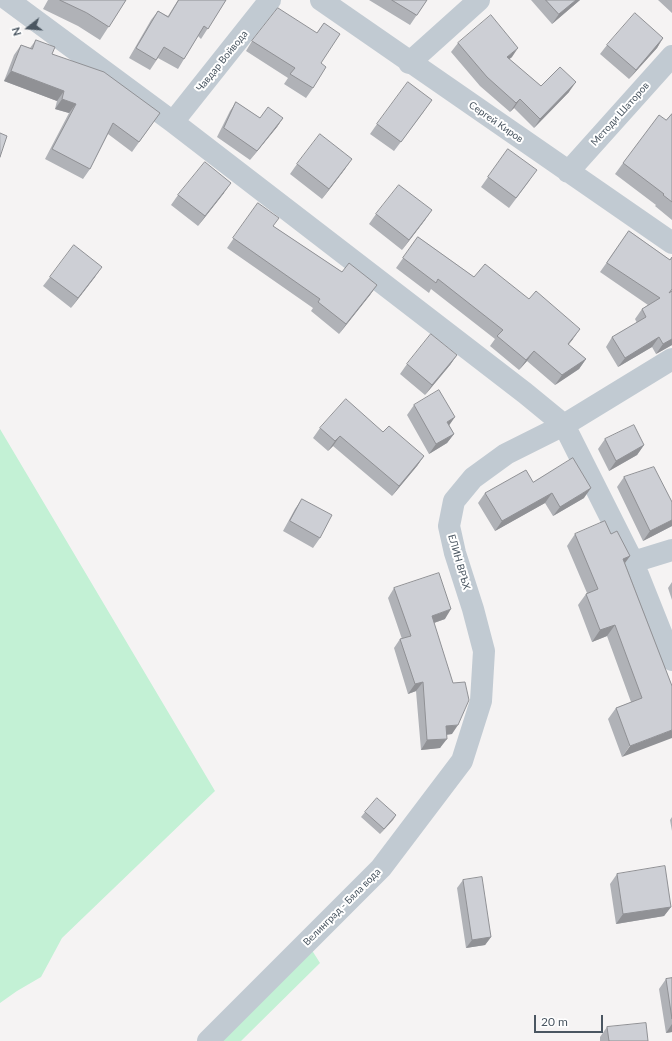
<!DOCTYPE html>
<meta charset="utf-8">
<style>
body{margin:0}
#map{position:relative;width:672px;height:1041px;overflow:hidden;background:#f5f3f3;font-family:Lato,sans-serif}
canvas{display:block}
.north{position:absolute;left:8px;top:8px;width:40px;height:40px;-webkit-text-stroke:3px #fff;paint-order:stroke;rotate:253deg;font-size:11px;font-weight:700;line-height:16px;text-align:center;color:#4a5661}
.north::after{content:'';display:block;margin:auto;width:14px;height:18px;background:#4a5661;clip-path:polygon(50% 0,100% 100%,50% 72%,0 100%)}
.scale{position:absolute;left:534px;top:1015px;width:69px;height:18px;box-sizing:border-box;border:2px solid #4a5661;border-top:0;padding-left:5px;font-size:12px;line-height:14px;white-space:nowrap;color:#4a5661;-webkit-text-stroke:3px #fff;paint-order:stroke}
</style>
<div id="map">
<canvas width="672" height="1041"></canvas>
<div class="north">N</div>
<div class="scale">20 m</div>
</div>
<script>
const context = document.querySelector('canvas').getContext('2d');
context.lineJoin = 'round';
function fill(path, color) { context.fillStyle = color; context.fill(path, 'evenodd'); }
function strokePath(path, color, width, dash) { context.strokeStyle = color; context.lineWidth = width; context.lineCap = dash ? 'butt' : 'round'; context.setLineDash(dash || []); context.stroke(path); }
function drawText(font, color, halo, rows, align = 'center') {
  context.font = font + ' Lato,sans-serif'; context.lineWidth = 4; context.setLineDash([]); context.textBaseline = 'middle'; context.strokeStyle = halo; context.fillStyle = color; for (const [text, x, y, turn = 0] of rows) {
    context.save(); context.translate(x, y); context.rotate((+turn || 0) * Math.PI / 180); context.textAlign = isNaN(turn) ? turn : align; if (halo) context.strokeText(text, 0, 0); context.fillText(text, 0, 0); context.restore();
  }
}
fill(new Path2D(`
 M0,429L215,791L62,938L41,977L17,991L0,1003Z
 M303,936L320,963L241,1041H199Z`), '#c3f1d5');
strokePath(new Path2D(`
 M8,0L173,122L525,393L564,425L633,562L672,660
 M321,0L672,243
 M409,63L479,0
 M173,122L270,0
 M568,172L672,56
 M633,562L672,550
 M208,1041L381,868L462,761L481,701L484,651L473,609L455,553L449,526L454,501L473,478L506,454L564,425L672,359`), '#c1cad2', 22);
fill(new Path2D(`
 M48,0H126L100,40L78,26L43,9Z
 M178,0H226L201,39L198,36L184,59L178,69L158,58L150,70L129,58L151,20L158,11L168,16Z
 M369,0H427L410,25Z
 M531,0H580L552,24Z
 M658,0H672V13Z
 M324,23L321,63L313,88L306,98L284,84L288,78L246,51L252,41L317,33Z
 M663,38L657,48L629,79L600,54L607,45Z
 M36,40L52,54L160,113L132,152L108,134L90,169L83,179L45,159L69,113L55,109L57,101L4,81L14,55L21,45L30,48Z
 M458,43L512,57L509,59L541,86L569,92L534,128L514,108L510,112L480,86L451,52Z
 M236,102L260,118H283L277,127L250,160L217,137L230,111Z
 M425,110L394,151L370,134L377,124Z
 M672,114V220L655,206L656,205L615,174L623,163Z
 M508,149L530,180L509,208L481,187Z
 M297,164L345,169L322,199L290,174Z
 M224,193L198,226L171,205L178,195Z
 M258,203L273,226L342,272L377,285L370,295L339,334L311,311L313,308L227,248Z
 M376,214L425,220L402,250L369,224Z
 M629,231L670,260L672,257V290L671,292L672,291V345L656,354L652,347L618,367L606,347L612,337L637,323L635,319L642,309L648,305L600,272Z
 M418,237L474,277L573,339L568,345L586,359L579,369L555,385L527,361L519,370L490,346L495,339L431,289L429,293L396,268Z
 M50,277H95L71,308L43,286Z
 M457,355L450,365L425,395L400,374L407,364Z
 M414,405L449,425L454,434L447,443L429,454L407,415Z
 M320,428L383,432L424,456L417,466L392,496L333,446L328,451L313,438Z
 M605,439L644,445L637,455L609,471L598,449Z
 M624,477L672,502V526L643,541L617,487Z
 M533,482L584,498L553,516L545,503L495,531L478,503L485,493Z
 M302,499L320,538L313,548L283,531L295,509Z
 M575,534H611L630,556L625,563L672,686L622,757L608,719L616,708L631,702L607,636L592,642L578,605L586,594L587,593L567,546Z
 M672,582V600L668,588Z
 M394,588L445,619L434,623L452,734L447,735L440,748L421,750L416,691L408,694L394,648L400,639H402L388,598Z
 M365,812L396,815L380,834L361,817Z
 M672,817V831L670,820Z
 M617,874L671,907L664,916L616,924L610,884Z
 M463,880L491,937L485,945L466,948L457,888Z
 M672,978V1032L666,1033L659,989L666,979Z
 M607,1027L648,1041H600V1037Z`), '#b0b2b7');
fill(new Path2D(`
 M576,0H580L552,24L559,14Z
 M663,38L657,48L629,79L636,70Z
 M518,48L512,57L501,66L507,57Z
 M11,71L64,91L57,101L4,81Z
 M576,82L569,92L534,128L540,119Z
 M62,99L76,104L69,113L55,109Z
 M520,99L514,108L510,112L516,103Z
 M283,118L277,127L250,160L257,151Z
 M352,159L345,169L322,199L329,189Z
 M231,183L224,193L198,226L205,216Z
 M432,210L425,220L402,250L409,240Z
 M102,267L95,277L71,308L78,298Z
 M377,285L370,295L339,334L346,324Z
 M580,329L573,339L561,354L568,344Z
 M659,337L652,347L618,367L625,358Z
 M672,339V345L656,354L663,344Z
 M534,351L527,361L519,370L526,360Z
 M457,355L450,365L425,395L432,385Z
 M586,359L579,369L555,385L562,375Z
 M455,417L448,427L447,422Z
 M454,434L447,443L429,454L436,444Z
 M340,436L333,446L328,451L335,441Z
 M644,445L637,455L609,471L616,461Z
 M424,456L417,466L392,496L399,486Z
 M591,488L584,498L553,516L560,507Z
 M552,493L545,503L495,531L502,521Z
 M672,520V526L643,541L650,531Z
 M630,556L622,567L623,559Z
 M451,609L445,619L425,626L432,616Z
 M615,625L607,636L592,642L600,630Z
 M423,682L416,691L408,694L415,684Z
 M458,725L452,734L439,735L446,726Z
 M672,730V738L622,757L630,746Z
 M447,739L440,748L421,750L427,740Z
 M396,815L393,820L380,834L384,829Z
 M671,907L664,916L616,924L623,914Z
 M491,937L485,945L466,948L472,940Z
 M672,1024V1032L666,1033Z`), '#909195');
const building = new Path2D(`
 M60,0H126L109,27L87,13Z
 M179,0H226L208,29L204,26L184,59L164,47L156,60L136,48L158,11L168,17Z
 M392,0H427L417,15Z
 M546,0H576L559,14Z
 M278,8L317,33L324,23L340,34L321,63L326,67L313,88L290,74L295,68L252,41Z
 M635,13L663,38L636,70L607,45Z
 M491,15L518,48L507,57L541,86L560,67L576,82L540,119L520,99L516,103L487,77L458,43Z
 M36,40L55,47L52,54L104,72L160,113L139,142L113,123L90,169L52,149L76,104L62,99L64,91L11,71L21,45L32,49Z
 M408,82L432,100L401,142L377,124Z
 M236,102L260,118L268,107L283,118L257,151L224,128Z
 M672,114V202L663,195L664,194L623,163L659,115L666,120Z
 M0,133L7,136L0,157Z
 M320,134L352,159L329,189L297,164Z
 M508,149L537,170L516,198L488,177Z
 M205,162L231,183L205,216L178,195Z
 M399,185L432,210L409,240L376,214Z
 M258,203L279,218L273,226L342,272L349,263L377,285L346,324L318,302L320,299L233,238Z
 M629,231L670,260L672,257V289L669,293L672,291V339L663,344L659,337L625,358L612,337L646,317L642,309L660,298L607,263Z
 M418,237L474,277L485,264L529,299L536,291L580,329L568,344L586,359L562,375L534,351L526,360L497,336L503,330L438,279L436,283L403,258Z
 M74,245L102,267L78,298L50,277Z
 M431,334L457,355L432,385L407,364Z
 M439,390L455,417L447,422L454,434L436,444L414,405Z
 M346,399L383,432L389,426L424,456L399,486L340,436L335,441L320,428Z
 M634,425L644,445L616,461L605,439Z
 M573,458L591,488L560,507L552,493L502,521L485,493L526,470L533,482Z
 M654,467L672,502V520L650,531L624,477Z
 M302,499L332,515L320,538L290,521Z
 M605,521L611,534L617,531L630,556L623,559L672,686V730L630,746L616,708L642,698L615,625L600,630L586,594L598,589L575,534Z
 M439,573L451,609L432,616L453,683L465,682L469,700L458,725L446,726L447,739L427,740L423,682L415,684L400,639L411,636L394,588Z
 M377,798L396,815L384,829L365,812Z
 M665,866L671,907L623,914L617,874Z
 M482,877L491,937L472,940L463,880Z
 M672,978V1019L666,979Z
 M646,1023L648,1041H609L607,1027Z`);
fill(building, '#cdcfd5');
strokePath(building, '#909195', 1);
drawText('10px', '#4a5661', '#fff', [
 ["Чавдар Войвода",222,61,-51],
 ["Методи Шаторов",620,114,-48],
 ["Сергей Киров",496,122,35],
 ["ЕЛИН ВРЪХ",459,562,74],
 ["Велинград - Бяла вода",342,907,-45]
]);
</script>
